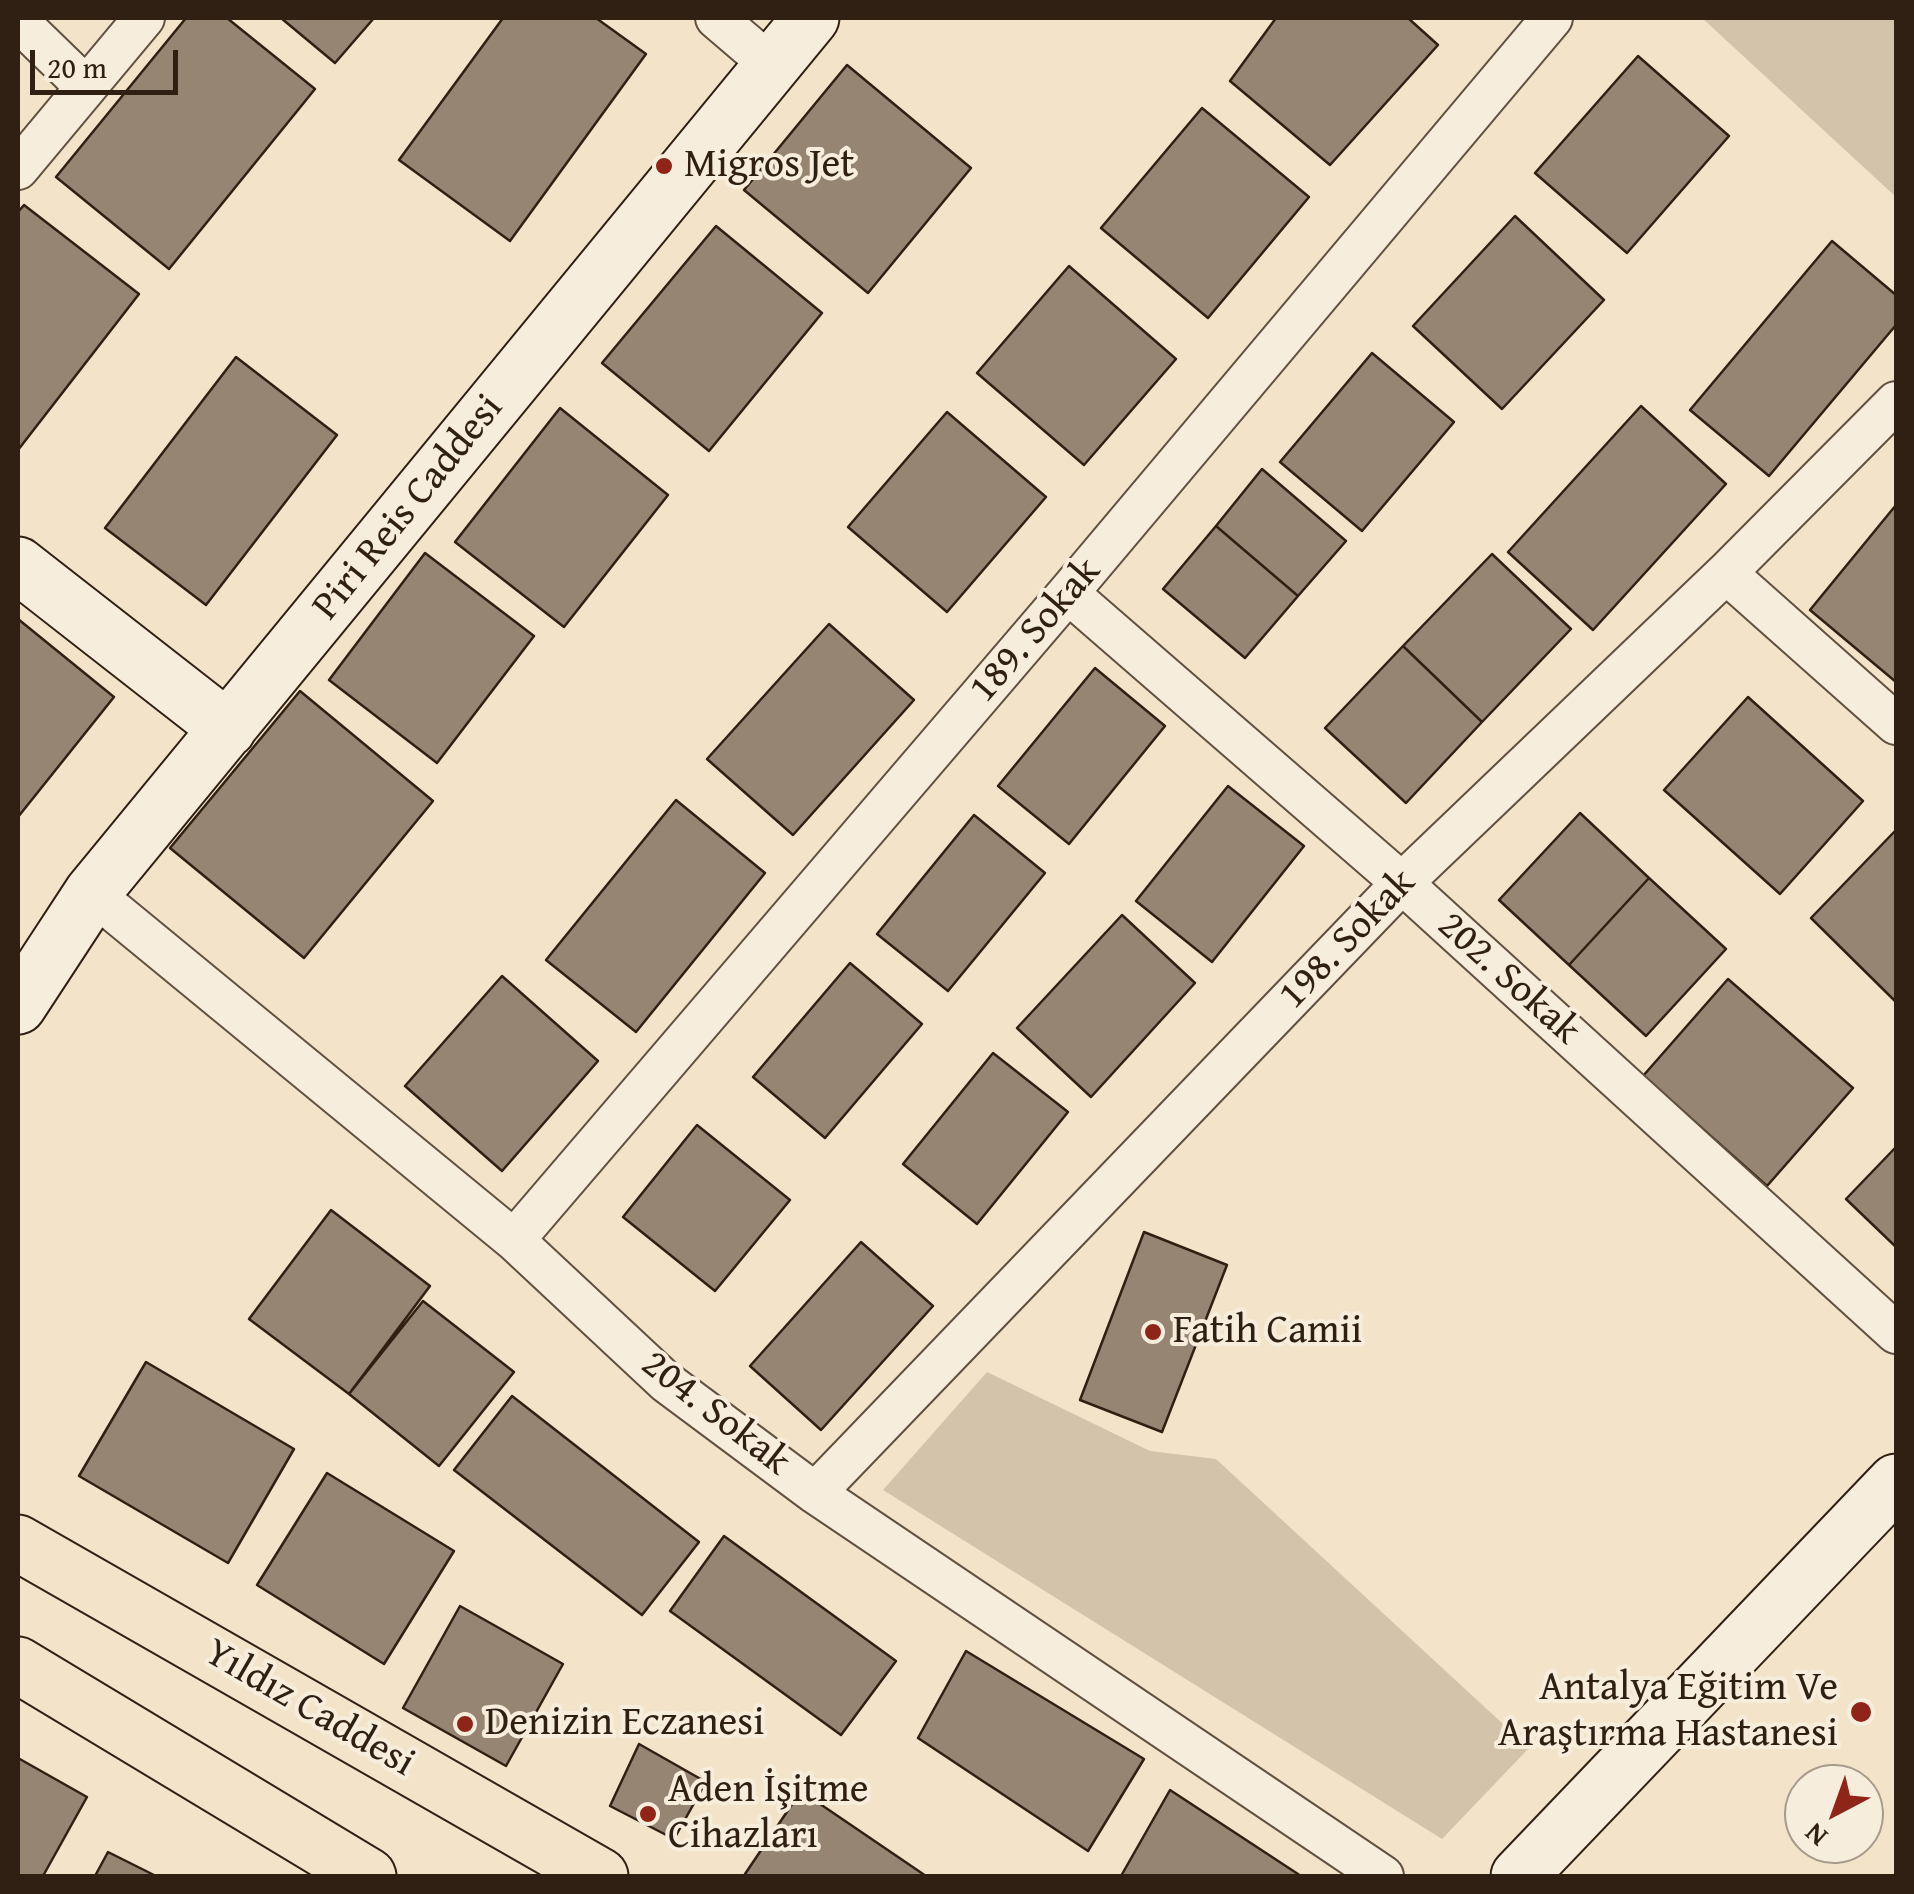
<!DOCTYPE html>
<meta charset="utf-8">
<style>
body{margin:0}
#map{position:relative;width:1914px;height:1894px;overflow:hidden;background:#f3e4c9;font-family:"Gentium Book Plus",serif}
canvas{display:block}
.frame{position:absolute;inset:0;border:20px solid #301f13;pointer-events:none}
.north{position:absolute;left:1784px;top:1764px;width:100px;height:100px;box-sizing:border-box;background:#f7eddc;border:2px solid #a79b8c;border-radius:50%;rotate:221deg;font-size:28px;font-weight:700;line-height:40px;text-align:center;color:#301f13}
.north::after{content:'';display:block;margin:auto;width:35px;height:45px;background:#8f2418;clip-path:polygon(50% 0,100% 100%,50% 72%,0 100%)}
.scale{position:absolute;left:30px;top:50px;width:148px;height:45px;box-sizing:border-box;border:5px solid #301f13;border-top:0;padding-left:12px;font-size:30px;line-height:35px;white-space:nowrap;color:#301f13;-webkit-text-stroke:8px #f7eddc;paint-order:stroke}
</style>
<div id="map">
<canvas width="1914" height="1894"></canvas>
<div class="frame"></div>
<div class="north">N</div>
<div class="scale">20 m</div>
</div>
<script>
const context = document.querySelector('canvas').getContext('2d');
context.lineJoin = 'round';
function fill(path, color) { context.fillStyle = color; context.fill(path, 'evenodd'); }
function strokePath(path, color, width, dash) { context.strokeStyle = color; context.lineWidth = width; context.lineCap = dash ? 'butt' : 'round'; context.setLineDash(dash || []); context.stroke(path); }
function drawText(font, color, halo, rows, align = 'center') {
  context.font = font + ' "Gentium Book Plus",serif'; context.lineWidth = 8; context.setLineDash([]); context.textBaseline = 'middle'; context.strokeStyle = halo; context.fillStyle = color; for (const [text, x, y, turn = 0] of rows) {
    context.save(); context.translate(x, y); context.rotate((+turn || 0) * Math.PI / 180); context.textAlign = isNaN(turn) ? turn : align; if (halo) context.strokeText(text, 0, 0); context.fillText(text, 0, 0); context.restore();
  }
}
fill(new Path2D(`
 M1702,18H1896V197Z
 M987,1372L1150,1451L1216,1459L1529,1748L1442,1839L883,1490Z`), '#d2c3aa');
const building = new Path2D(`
 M186,18H227L315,89L169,269L56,177Z
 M281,18H374L335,63Z
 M503,18H596L646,54L510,241L399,160Z
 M1276,18H1408L1438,45L1330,165L1230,81Z
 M1638,56L1729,136L1627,253L1535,173Z
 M847,65L971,168L868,293L744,190Z
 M1202,108L1309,197L1208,318L1101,228Z
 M24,205L139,294L18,450V212Z
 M1515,216L1604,300L1502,409L1413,326Z
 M716,226L822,313L709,451L602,363Z
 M1832,241L1896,295V325L1769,476L1690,410Z
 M1069,266L1176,359L1084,465L977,373Z
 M1372,353L1454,422L1362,531L1280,462Z
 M236,357L337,435L206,605L105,528Z
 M1641,406L1726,484L1593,630L1508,552Z
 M560,408L668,495L564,627L455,542Z
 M947,412L1046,497L947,612L848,527Z
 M1262,469L1346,541L1298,596L1216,526Z
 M1896,505V682L1810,610Z
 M1216,526L1298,596L1245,658L1163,589Z
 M425,553L534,636L437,763L329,680Z
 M1492,554L1571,629L1482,722L1403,646Z
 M18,619L114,697L18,817Z
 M829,624L914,700L793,835L707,759Z
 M1403,646L1482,722L1406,803L1325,728Z
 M1095,668L1165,726L1069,844L998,786Z
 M300,691L433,801L304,958L170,848Z
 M1748,697L1863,801L1780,894L1664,790Z
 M1228,786L1304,846L1212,962L1136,901Z
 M676,800L765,873L636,1032L546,960Z
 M1580,813L1649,878L1569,965L1499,900Z
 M974,815L1045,873L948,991L877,934Z
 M1896,830V1002L1811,918Z
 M1649,878L1726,949L1646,1036L1569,965Z
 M1122,915L1195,983L1091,1097L1017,1028Z
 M850,963L922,1024L825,1138L753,1077Z
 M502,976L598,1061L502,1171L405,1086Z
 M1728,979L1853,1088L1767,1186L1643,1076Z
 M993,1053L1068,1112L977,1224L903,1164Z
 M697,1125L790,1200L715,1291L623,1217Z
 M1896,1147V1247L1846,1199Z
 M331,1210L430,1286L349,1394L249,1319Z
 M1144,1232L1227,1265L1162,1432L1080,1400Z
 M861,1242L933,1306L821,1430L750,1366Z
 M423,1301L514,1372L439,1466L349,1394Z
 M146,1362L294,1449L228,1563L79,1476Z
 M512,1396L699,1542L642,1615L454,1470Z
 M327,1473L454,1551L384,1664L257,1585Z
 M724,1536L896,1661L841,1735L670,1611Z
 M460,1606L563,1664L506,1766L403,1708Z
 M966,1651L1144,1759L1088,1851L918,1738Z
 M639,1744L706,1782L674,1839L610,1806Z
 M18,1758L87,1797L43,1876H18Z
 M1170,1790L1301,1876H1121Z
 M801,1791L926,1876H748L745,1874Z
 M108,1852L156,1876H95Z`);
fill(building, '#958572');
strokePath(building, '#301f13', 2.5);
const street = new Path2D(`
 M716,18L771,65
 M18,21L86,87
 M18,169L144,18
 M1726,573L1896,724
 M1068,593L1402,883L1896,1333
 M92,893L514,1240L666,1382L815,1493L1383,1876
 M514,1240L1068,593L1552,18
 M815,1493L1402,883L1726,573L1896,402`);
const secondary = new Path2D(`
 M18,565L228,729
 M18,1006L92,893L811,18
 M1519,1876L1896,1482`);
const primary = new Path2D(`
 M18,1543L600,1876
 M18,1665L368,1876`);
strokePath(street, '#615040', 44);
strokePath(secondary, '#301f13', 59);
strokePath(primary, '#301f13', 59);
strokePath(street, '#f7eddc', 40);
strokePath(secondary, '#f7eddc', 55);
strokePath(primary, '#f3e4c9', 55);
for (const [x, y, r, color] of [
 [664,166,10,"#8f2418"],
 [1153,1332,10,"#8f2418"],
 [1861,1712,12,"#8f2418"],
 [465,1724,10,"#8f2418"],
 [648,1814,10,"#8f2418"]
]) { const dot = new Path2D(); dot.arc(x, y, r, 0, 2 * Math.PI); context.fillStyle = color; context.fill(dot); strokePath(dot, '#f7eddc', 4); }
drawText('40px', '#301f13', '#f7eddc', [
 ["Migros Jet",684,166],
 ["Fatih Camii",1173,1332],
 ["Antalya Eğitim Ve",1838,1689,"right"],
 ["Araştırma Hastanesi",1838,1735,"right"],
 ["Denizin Eczanesi",485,1724],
 ["Aden İşitme",668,1791],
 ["Cihazları",668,1837]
], 'left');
drawText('40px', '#301f13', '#f7eddc', [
 ["Piri Reis Caddesi",409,508,-51],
 ["189. Sokak",1036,631,-49],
 ["198. Sokak",1348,940,-46],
 ["202. Sokak",1508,979,42],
 ["204. Sokak",715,1414,38],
 ["Yıldız Caddesi",309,1709,30]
]);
</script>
